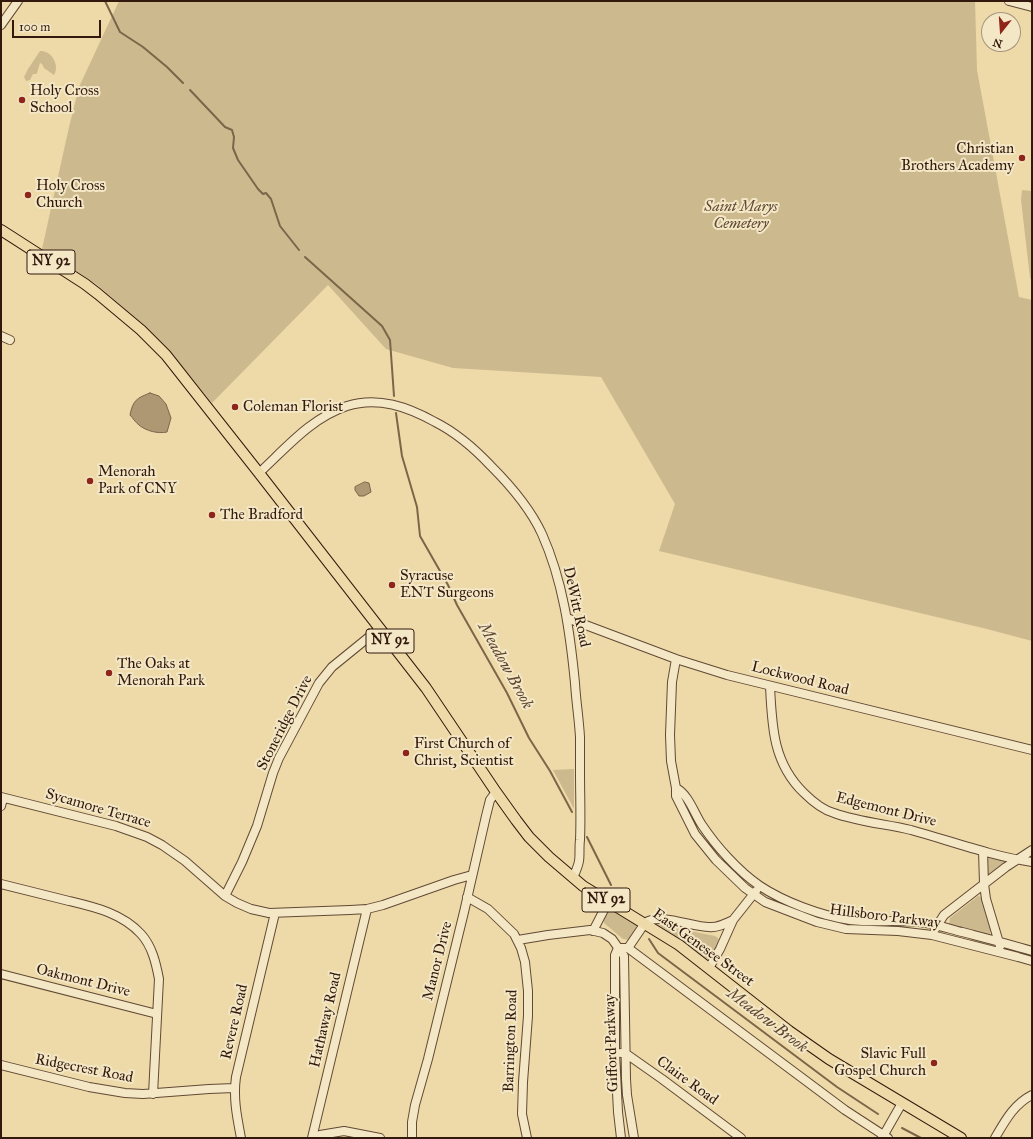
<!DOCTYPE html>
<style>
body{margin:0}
#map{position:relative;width:1033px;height:1139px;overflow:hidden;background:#eddaa8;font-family:"IM FELL Great Primer",serif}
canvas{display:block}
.frame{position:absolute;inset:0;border:2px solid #33190d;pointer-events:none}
.north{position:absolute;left:981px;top:12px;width:40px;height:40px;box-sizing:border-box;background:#f3e7c6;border:1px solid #a6957c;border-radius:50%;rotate:197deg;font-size:11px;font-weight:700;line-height:16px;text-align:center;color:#33190d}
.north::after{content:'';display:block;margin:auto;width:14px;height:18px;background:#8f2418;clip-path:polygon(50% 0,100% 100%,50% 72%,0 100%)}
.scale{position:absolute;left:12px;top:20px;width:89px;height:18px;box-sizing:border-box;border:2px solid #33190d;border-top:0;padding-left:5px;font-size:12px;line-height:14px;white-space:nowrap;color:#33190d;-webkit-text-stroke:3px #f3e7c6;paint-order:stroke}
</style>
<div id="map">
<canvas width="1033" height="1139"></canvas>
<div class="frame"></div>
<div class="north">N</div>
<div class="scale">100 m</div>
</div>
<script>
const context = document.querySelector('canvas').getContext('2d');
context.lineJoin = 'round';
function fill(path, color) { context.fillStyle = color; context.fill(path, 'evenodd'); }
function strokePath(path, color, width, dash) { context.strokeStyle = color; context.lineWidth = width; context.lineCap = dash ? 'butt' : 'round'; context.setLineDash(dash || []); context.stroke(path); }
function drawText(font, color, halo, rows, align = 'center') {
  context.font = font + ' "IM FELL Great Primer",serif'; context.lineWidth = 4; context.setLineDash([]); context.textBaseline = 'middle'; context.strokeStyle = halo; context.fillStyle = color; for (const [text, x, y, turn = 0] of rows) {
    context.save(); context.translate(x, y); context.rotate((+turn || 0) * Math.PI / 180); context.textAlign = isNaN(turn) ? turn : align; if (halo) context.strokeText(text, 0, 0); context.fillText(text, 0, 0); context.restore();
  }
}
fill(new Path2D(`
 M119,1H975L977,70L1019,297L1032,300V641L987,629L659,551L675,504L601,377L453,368L386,349L328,285L212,403L170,351L145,326L96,284L42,249L69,127L79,87Z
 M40,51C52,50 60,66 54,75L44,68L42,64L40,63L37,73L36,74H33L30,80L26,81L24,77L28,69Z
 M1022,190L1032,191V281L1030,278L1021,200Z
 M574,769V809L553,770Z
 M989,858L1004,860L1005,863L988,878L987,860Z
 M978,896L981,897C984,906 994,926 990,934L986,936L950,927L949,924L950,918Z
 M613,911L637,924V925L630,940L623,939L604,923V919L608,912Z
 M656,924L715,936L718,938L720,943L711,960H706Z`), '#cdb98e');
const water = new Path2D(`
 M150,393L159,396L166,404L171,418L167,432C158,434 146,431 139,425C135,422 133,418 130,415C133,400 137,398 150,393Z
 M365,482L369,483L371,492L364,496H359L355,490V487Z`);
fill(water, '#ae9873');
strokePath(water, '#7d654a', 1);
strokePath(new Path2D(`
 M105,1L120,32L143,47L167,67L183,83
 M190,90L225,127L232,130L234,137L233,148L238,160L258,189L263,194L266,193L271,199L280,226L299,250
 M305,257L382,326L390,340L394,396
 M396,413L402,456L417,507L420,536L448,585L457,605L507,693L529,738L550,771L572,812
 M587,837L611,885
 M649,939L658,953L837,1087L878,1114
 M902,1128L921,1138`), '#7d654a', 2);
const minor = new Path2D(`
 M1009,1L1032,7
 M1,25L18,1
 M1,336L10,340
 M259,473C286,448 311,418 347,406C378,396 408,407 435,422C457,433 474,448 491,466C510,485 531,510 542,534C563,581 570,632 575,683C576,701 579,719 580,737C580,748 580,760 580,772C580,795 581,818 580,840C579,847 580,855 579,861C578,867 575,873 573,878
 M567,618L676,659L727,675L1032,750
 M676,659L672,682L670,735L671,761L676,788V796L695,834L716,860L745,888L765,902L817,922L846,929L898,931L932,935L1018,957L1032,961
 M770,686C772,727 773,763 804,793C812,801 823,810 834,813C859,822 886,824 911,830C951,841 991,856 1032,862
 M676,788C689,795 694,813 702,825C716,846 738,871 760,886C784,902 822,916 850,920C876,923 901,919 926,923C938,925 950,929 962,932C985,938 1009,944 1032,951
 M1,797L116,826L147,837L162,845L185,861L225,896L237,903L251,909L269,913L350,910L367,909L383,905L454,880L472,875
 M1,806L3,798
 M983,851L984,884L986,899L1000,946
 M1,884C21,889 41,894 61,899C89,906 120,911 141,934C152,946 156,963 159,979L153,1094
 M225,896L242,862L257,826L273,773L279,758L319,683L332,667L380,628
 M467,897L488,909L514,934L521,948L525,962L528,991V1016L523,1082L522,1114L527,1138
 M935,929L944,915L1006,867L1032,850
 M593,931L608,902
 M518,940L548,935L590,930L603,933L612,939L624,956L626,1079L627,1095L634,1138
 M618,948H628L845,1110L888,1138
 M618,948L615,955V1053L618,1112L621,1138
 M628,948L645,923C659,912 692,927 709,927C717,928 725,924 733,920
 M709,968L720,949L733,920L756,891
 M1,974L157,1014
 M621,1053H625L662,1079L741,1138
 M1,1065L89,1087L125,1093L143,1094L209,1089L234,1088
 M241,1138C237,1117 233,1098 236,1077L275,913
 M312,1138L367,909
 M312,1138L320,1135L344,1131L380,1138
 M412,1138V1122L415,1105L428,1059L464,912L486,816L490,800L496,792
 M882,1138L902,1103
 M995,1138C1005,1121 1014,1104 1032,1095`);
const major = new Path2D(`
 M1,230L85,284L98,294L141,330L166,355L259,473L426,688L496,792L516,820L529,837L549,857L583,886L679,945L789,1031L829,1059L961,1138`);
strokePath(minor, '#624934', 10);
strokePath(major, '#33190d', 12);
strokePath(minor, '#f3e7c6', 8);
strokePath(major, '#eddaa8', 10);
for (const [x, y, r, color] of [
 [22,100,4,"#8f2418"],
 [1022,158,4,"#8f2418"],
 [28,195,4,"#8f2418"],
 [235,407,4,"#8f2418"],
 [90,481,4,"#8f2418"],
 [212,515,4,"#8f2418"],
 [392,585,4,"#8f2418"],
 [109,673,4,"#8f2418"],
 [406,753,4,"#8f2418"],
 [934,1063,4,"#8f2418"]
]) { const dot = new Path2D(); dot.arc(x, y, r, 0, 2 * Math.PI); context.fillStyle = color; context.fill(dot); strokePath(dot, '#f3e7c6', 1.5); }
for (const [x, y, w] of [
 [51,262,48],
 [390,641,48],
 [606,900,48]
]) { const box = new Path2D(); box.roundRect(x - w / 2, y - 12, w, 24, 3); context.fillStyle = '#f3e7c6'; context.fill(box); strokePath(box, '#33190d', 1); }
drawText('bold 14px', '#33190d', null, [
 ["NY 92",51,262],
 ["NY 92",390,641],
 ["NY 92",606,900]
]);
drawText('15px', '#33190d', '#f3e7c6', [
 ["Holy Cross",30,91],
 ["School",30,108],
 ["Christian",1014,149,"right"],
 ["Brothers Academy",1014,166,"right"],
 ["Holy Cross",36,186],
 ["Church",36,203],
 ["Coleman Florist",243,407],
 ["Menorah",98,472],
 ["Park of CNY",98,489],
 ["The Bradford",220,515],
 ["Syracuse",400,576],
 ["ENT Surgeons",400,593],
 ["The Oaks at",117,664],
 ["Menorah Park",117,681],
 ["First Church of",414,744],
 ["Christ, Scientist",414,761],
 ["Slavic Full",926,1054,"right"],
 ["Gospel Church",926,1071,"right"]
], 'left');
drawText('italic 15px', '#614934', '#f3e7c6', [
 ["Saint Marys",741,207],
 ["Cemetery",741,224]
]);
drawText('15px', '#33190d', '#f3e7c6', [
 ["DeWitt Road",576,607,78],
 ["Lockwood Road",800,679,14],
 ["Stoneridge Drive",285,723,-63],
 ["Sycamore Terrace",98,809,16],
 ["Edgemont Drive",886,810,14],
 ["Hillsboro Parkway",885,917,7],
 ["East Genesee Street",703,948,36],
 ["Manor Drive",438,961,-76],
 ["Oakmont Drive",83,981,14],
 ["Hathaway Road",326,1020,-77],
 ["Revere Road",235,1022,-77],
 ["Barrington Road",511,1041,-88],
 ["Gifford Parkway",612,1043,-92],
 ["Ridgecrest Road",84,1069,11],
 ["Claire Road",687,1081,36]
]);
drawText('italic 16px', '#5e4531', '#f3e7c6', [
 ["Meadow Brook",505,666,61],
 ["Meadow Brook",767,1021,37]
]);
</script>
